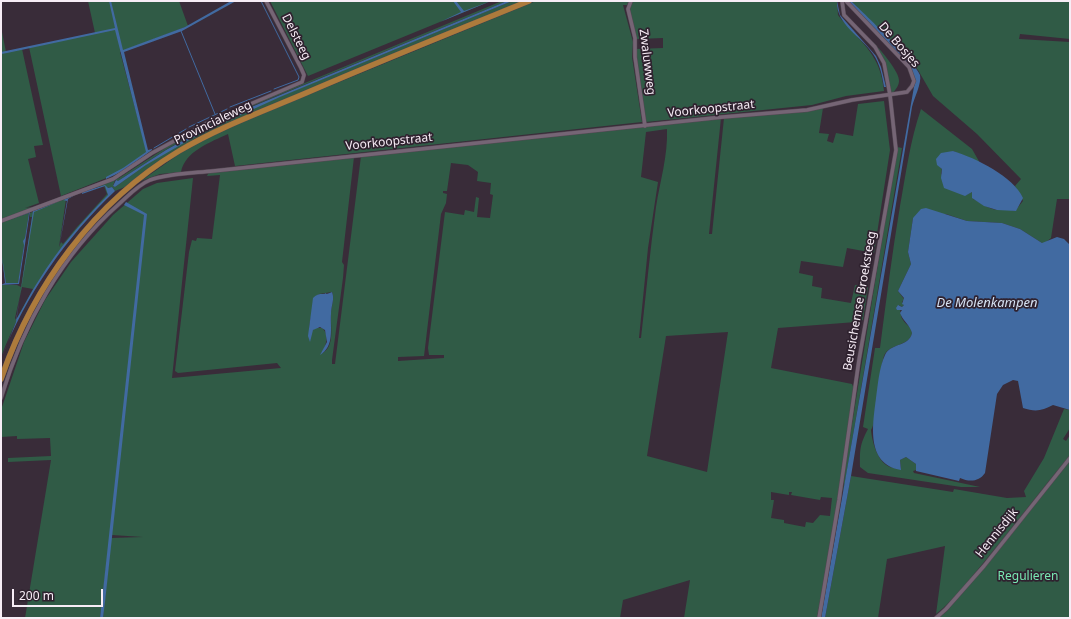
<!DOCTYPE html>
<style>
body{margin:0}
#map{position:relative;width:1071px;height:619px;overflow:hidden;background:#392c39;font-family:"Noto Sans",sans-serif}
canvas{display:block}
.frame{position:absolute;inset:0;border:2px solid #f7edf6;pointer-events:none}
.scale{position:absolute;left:12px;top:589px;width:91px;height:18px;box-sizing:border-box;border:2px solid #f7edf6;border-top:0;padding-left:5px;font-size:12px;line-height:14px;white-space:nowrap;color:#f7edf6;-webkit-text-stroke:3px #2f222f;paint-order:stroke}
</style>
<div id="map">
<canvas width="1071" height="619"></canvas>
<div class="frame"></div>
<div class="scale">200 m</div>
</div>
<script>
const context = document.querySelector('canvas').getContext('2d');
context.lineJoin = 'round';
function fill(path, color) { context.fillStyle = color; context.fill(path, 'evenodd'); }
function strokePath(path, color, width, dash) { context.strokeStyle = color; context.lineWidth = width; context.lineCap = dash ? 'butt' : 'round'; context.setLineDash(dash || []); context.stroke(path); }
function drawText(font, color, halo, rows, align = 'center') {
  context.font = font + ' "Noto Sans",sans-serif'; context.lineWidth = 3.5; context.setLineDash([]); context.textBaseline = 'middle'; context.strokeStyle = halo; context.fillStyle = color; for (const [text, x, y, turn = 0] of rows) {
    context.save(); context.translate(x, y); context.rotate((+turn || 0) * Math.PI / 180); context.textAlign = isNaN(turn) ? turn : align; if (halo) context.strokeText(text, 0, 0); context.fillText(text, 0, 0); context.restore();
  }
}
fill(new Path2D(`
 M88,1H179L188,26L120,52L147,153L114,175L61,196L29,47L95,33Z
 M270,1H491L308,76Z
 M502,1H507L221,119L167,149L118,181L115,180L113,186L115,187L158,156L221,121L512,1H524L230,122L194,139L125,187L115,191L112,187L107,188L108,196C61,242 25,295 1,357V285H17L21,287L32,217H30V213L77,193L66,199L59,247L61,242L63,244L77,227L107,194L104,186H106L96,187L82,192L119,178L184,136L216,120ZM22,287L33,289L16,320L15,318Z
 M536,1H629L627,5H623L633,42L632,57L642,122L235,166L228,134C211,142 185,151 181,172L160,174L141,181L186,149L218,132Z
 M633,1H837L838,15L841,19C863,44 881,56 884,91L846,96L812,105L646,122L637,65L636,49L663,48V38L637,39L629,10Z
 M851,1H1070V39L1020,34L1019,39L1070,42V199H1057L1051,238L1045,243H1042L1020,229L1002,223L967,221L946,214L913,218L908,252L911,264L898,291L904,299L902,302L904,305L902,307L899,305C901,310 900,316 903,320C906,325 911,326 912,333C909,347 889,343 884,356C878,374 878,420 871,430C872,441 877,460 888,466C891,468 897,468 901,469L900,460L906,457L916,464V470L913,471L914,473L980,487H961L868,473L860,467C860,451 859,446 868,429L863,427L875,348H880C886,301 892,254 900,206C906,173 910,141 921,109L972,149L980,163L953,151L940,167L942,169L941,174L966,195L972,192L973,199C982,203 988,209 998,210C1004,210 1009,209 1015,211L1023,201L1015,186L1021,179L977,134L933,96L918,70Z
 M1,27L6,52L22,49L43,145L34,146L36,157L28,159L39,203L25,208L39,206L1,219Z
 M872,41C879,48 900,72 899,81C899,86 895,90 893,93L890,92L885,63Z
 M884,101L890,150L874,253L847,248L843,267L801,261L799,273L813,276L812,286L822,288L821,298L851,303L855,285L868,287L863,320L856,322L778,328L771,368L852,384L854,389L838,501L817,618H684L690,580L623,600L620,618H103L111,538L143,537L112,535L111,527L100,618H25L51,460L8,462V458L51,456L50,438L17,439V436L1,437L2,407L24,342L45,300L71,262L113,215L143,189L157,183L193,178L172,378L281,368L277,363L178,373L175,371L189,252L192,240L196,241L197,238L212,239L220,175L207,176L209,172L354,157L342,262L344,265L343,278L332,360V364H335L361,156L721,118L709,234H712L724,118L823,108L819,133L829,134L827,141L833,143L836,133L853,136L858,104ZM667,129C668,156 660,181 656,207C650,251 646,294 641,338H639L648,248L658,182L641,177L646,132ZM451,163L468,165L478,172L477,181L491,183L490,194L493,195L490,218L477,217L479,198L476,197L474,212L465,210L464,215L445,212L428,348L429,355H444V358L398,361V357L424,356L441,214L446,203L447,194L443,193V191H447ZM332,292C335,299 331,306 331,313C330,326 336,347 321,354C326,346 330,335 322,328H315L311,332L310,340C307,324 313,308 319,294ZM728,332L707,472L647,456L666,336ZM771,492L789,495V492H792L791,495L820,500L821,497L832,498L830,516L820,515L813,523L806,522L805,527L784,523V520L771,518L774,500H771Z
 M897,147L902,148L843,494L845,467Z
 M29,211L3,222L29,213L18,284H6L1,256V222Z
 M1064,409L1070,410V428L1063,439L1066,441L1070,435V455C1041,490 1013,527 984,562C969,580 955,599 936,614L945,546L887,559L878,618H825L851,476L953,492L954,489L1007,498L1026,497L1024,491L1044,458Z
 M1070,461V618H938L947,611Z`), '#305b46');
fill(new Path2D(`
 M109,1H111L123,50L185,27L231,1H236L182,31L124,52L148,150L152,149V150L123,171L106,179V177L123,168L146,152L115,30L7,53L1,54V52L115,28Z
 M453,1H456L464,11L491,1L440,22L461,12Z
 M507,1H512L280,97L201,133L146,165L115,187L113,186L116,180L118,181L166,150L220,120Z
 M837,1L840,15L876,56L881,67L886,87H884C882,75 880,64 873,54C861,36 836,25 837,1Z
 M848,1H851C861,10 918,66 920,75C922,83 914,98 912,107L851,476L825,618H821L915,81L911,69Z
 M953,151C976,158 1014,177 1023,198L1016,211L997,210L984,206L972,198V192L965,196L944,188L941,178L942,169L937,165L936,159L941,153Z
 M105,185L108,188L112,187L115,191C65,239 26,294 1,359L16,322L33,211L60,201L34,212L16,320C24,307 30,293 39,280C58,249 82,221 108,195L105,186L82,194V192Z
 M77,194L68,199L59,248L67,201L63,200Z
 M126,202L147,214L105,602L103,618H100L144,215L124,205Z
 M926,208L967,221L1002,223L1020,229L1042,243L1057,237L1064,239L1070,245V410L1053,405C1042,411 1035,412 1023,408L1018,381L1013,380L1003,385L997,394L985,473C979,482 969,482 960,478L959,481L916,471V464L906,457L900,460L901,470C865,464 873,423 876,398C878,384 879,368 885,355C890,343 909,347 912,333C910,325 903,321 900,313L902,310H897L896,308L898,305L902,307L904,305L902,304L904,298L898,291L911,264L908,252L913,218L921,209Z
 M30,211L19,284L1,285L5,283L2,256L6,283H18L24,245L23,241L25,238L29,213L3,222Z
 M332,292C335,299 331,306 331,314C330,328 335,346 320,355L327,342L325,330L320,327L313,330L310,342L308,336L313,298C319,291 326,296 332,292Z`), '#416aa1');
strokePath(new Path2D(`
 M261,1L299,77L298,80L274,89
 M181,31L215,114
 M230,107L271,91
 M189,127L227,109
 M154,148L186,129`), '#416aa1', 1);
const minor = new Path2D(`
 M631,1L628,9L635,38V57L645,126
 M1,221L113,179L152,153L213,120L302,82L304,75L301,68L266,1
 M1,398C23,325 61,255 119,204C129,195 138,185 150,180C169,173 194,173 213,171L723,117L807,110L852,100L907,92L912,86L914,81L909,67L846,1
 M819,618L839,500L859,360L896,150L890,95L884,63L875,47L844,15L842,1
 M936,618L946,609L984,566L1070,458`);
const highway = new Path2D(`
 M1,379C33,286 94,202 179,151C219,127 264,111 306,93C380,61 455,31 529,1`);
strokePath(minor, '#544853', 4.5);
strokePath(highway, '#544853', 6);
strokePath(minor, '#756575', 3.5);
strokePath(highway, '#ad7b3c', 5.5);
drawText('12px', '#f7edf6', '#2f222f', [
 ["Delsteeg",296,37,63],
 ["De Bosjes",899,45,49],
 ["Zwaluwweg",647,62,83],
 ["Voorkoopstraat",711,109,-6],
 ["Provincialeweg",213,123,-26],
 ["Voorkoopstraat",389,142,-6],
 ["Beusichemse Broeksteeg",860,301,-80],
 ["Hennisdijk",997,533,-51]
]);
drawText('12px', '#79e9b3', '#2f222f', [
 ["Regulieren",1028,577]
]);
drawText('italic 13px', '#d6e2f3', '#2f222f', [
 ["De Molenkampen",987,303]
]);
</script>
